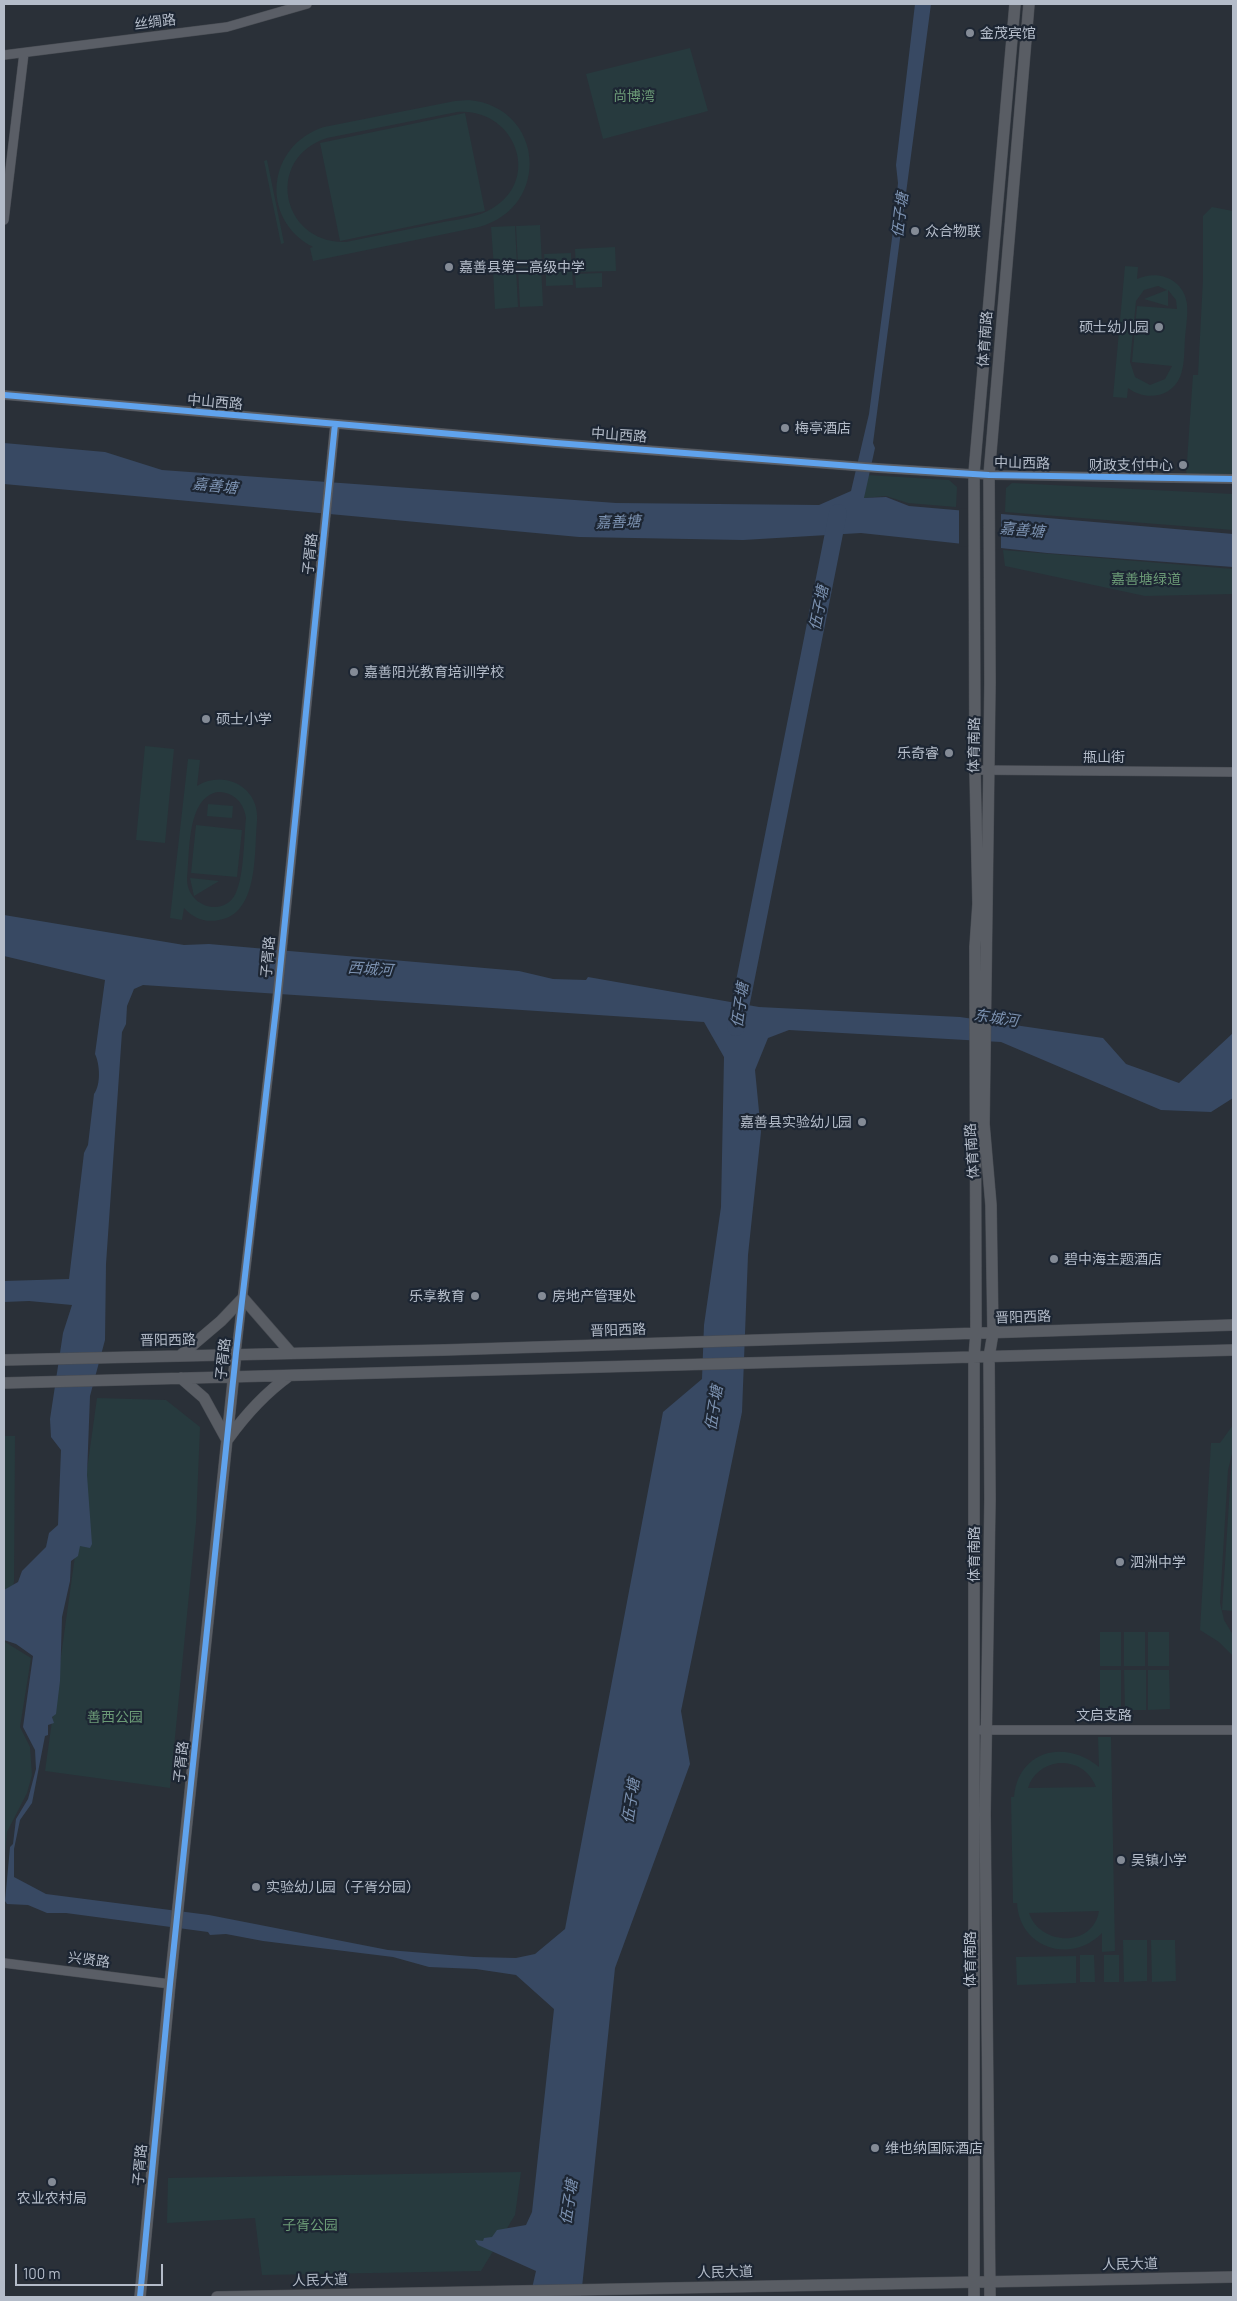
<!DOCTYPE html>
<meta charset="utf-8">
<style>
body{margin:0}
#map{position:relative;width:1237px;height:2301px;overflow:hidden;background:#2a3038;font-family:Barlow,sans-serif}
canvas{display:block}
.frame{position:absolute;inset:0;border:5px solid #b4bcc9;pointer-events:none}
.scale{position:absolute;left:15px;top:2264px;width:148px;height:22px;box-sizing:border-box;border:2px solid #b4bcc9;border-top:0;padding-left:6px;font-size:15px;line-height:18px;white-space:nowrap;color:#b4bcc9;-webkit-text-stroke:4px #1d2633;paint-order:stroke}
</style>
<div id="map">
<canvas width="1237" height="2301"></canvas>
<div class="frame"></div>
<div class="scale">100 m</div>
</div>
<script>
const context = document.querySelector('canvas').getContext('2d');
context.lineJoin = 'round';
function fill(path, color) { context.fillStyle = color; context.fill(path, 'evenodd'); }
function strokePath(path, color, width, dash) { context.strokeStyle = color; context.lineWidth = width; context.lineCap = dash ? 'butt' : 'round'; context.setLineDash(dash || []); context.stroke(path); }
function drawText(font, color, halo, rows, align = 'center') {
  context.font = font + ' Barlow,"Noto Sans SC",sans-serif'; context.lineWidth = 4.5; context.setLineDash([]); context.textBaseline = 'middle'; context.strokeStyle = halo; context.fillStyle = color; for (const [text, x, y, turn = 0] of rows) {
    context.save(); context.translate(x, y); context.rotate((+turn || 0) * Math.PI / 180); context.textAlign = isNaN(turn) ? turn : align; if (halo) context.strokeText(text, 0, 0); context.fillText(text, 0, 0); context.restore();
  }
}
fill(new Path2D(`
 M690,48L708,111L603,139L586,74Z
 M469,100C544,107 552,207 479,227L313,261L310,248L313,247C259,219 267,145 324,127L455,101ZM457,112C513,107 543,177 493,208C478,218 457,219 439,223C408,229 377,236 346,242C281,244 264,158 327,138Z
 M465,113L485,211L340,241L320,143Z
 M267,160L284,243L281,244L264,161Z
 M1212,207L1233,211V476H1186L1193,375H1198L1203,279V216Z
 M540,225L542,265L518,266L516,226Z
 M515,226L517,266L494,267L491,227Z
 M615,247L616,271L576,272L575,249Z
 M571,253V266L545,267L544,254Z
 M541,266L543,306L520,307L518,268Z
 M1125,266L1138,267L1137,279C1158,269 1184,279 1187,304C1188,315 1186,327 1185,338C1184,350 1185,365 1180,377C1171,398 1145,401 1128,388L1127,398L1113,397ZM1158,286L1167,290L1144,299L1168,306V290L1176,300L1177,309L1137,306L1132,362L1172,366L1165,379L1150,385L1135,377L1130,362L1136,301L1144,290Z
 M516,268L518,307L495,309L493,269Z
 M572,271L573,285L546,286V272Z
 M602,273V287L576,288L575,274Z
 M867,475L949,480L957,487L956,507L908,503L886,496L864,498Z
 M1012,483L1233,494V530L1005,512L1006,488Z
 M1003,550L1233,569V594L1145,596L1005,566Z
 M145,746L174,749L165,843L136,840Z
 M188,759L200,760L197,786C224,769 260,787 257,821C254,852 259,914 219,920C205,923 193,918 184,908L182,920L170,918ZM218,792C233,792 244,802 246,818C244,837 244,873 237,890C227,919 188,908 187,880C190,855 186,797 218,792Z
 M208,804L233,806L232,818L207,816Z
 M196,825L242,830L237,877L191,873Z
 M190,878L219,881L194,896Z
 M97,1398L166,1400L200,1427L196,1523L170,1788L45,1771Z
 M1233,1425V1450L1228,1470L1220,1603L1224,1620L1233,1635V1656L1219,1642L1200,1630L1211,1443H1220Z
 M4,1436H15L14,1581L5,1642L31,1658L20,1727L30,1747L32,1775L27,1793L7,1832L4,1865Z
 M1232,1456L1233,1457V1611L1222,1610Z
 M1100,1632H1121V1666H1100Z
 M1124,1632H1145V1666H1124Z
 M1148,1632H1169V1666H1148Z
 M1100,1670H1121V1710H1100Z
 M1124,1670H1146V1710H1125Z
 M1148,1670H1169L1170,1709L1148,1710Z
 M1098,1737H1111L1115,1951L1102,1952V1933C1071,1965 1019,1948 1017,1903H1013L1011,1797H1014C1018,1750 1066,1739 1099,1767ZM1059,1763C1076,1762 1090,1771 1096,1787L1028,1788C1032,1774 1044,1765 1059,1763ZM1099,1911C1093,1948 1040,1946 1029,1913Z
 M1123,1940H1147V1981L1124,1982Z
 M1151,1940H1175L1176,1981L1152,1982Z
 M1080,1955H1094L1095,1982H1080Z
 M1104,1955H1119V1982H1104Z
 M1076,1956V1983L1017,1985L1016,1957Z
 M521,2172L515,2215L481,2271L262,2275L255,2218L167,2223L168,2178Z`), '#273a3e');
fill(new Path2D(`
 M915,4H931L873,443L875,448L864,498L886,497L909,506L1233,534V567L1047,553L861,533L743,540L579,537L4,484V443L105,452L162,470L616,503L819,505L851,491L869,414L894,223L898,183L896,165Z
 M4,915L184,945L209,944L519,971L553,979L586,980L588,977L759,1007L960,1017L1103,1038L1126,1064L1179,1083L1233,1033V1098L1211,1112L1161,1110L1001,1042L789,1030L768,1038L755,1070L761,1132L748,1255L742,1412L681,1711L690,1764L615,1968L581,2297H530L536,2271L478,2245L475,2240L483,2241L484,2238L492,2237L497,2230L526,2225L532,2212L554,2009L516,1975L476,1969L429,1967L393,1957L263,1941L226,1934L210,1935L208,1932L66,1913H47L28,1905L7,1904L5,1901L10,1847L13,1844L16,1819L28,1799L36,1769L35,1750L23,1727L33,1656L16,1644L4,1640V1590L18,1582L22,1571L46,1547L49,1533L58,1525L61,1450L51,1437L50,1419L63,1333L72,1305L29,1301L4,1302V1281L69,1279L84,1153L88,1145L94,1094C101,1085 100,1064 95,1054L105,980L4,956ZM143,985L704,1022L724,1057L721,1207L704,1325L702,1379L663,1412L565,1929L535,1954L516,1958L474,1957L388,1950L209,1915L46,1894L14,1877V1849L20,1820L32,1803L45,1736L48,1735V1725L54,1723L52,1717L56,1714L60,1681L62,1617L70,1581L71,1561L78,1556L80,1546L90,1548L92,1544L87,1475L90,1396L105,1340L106,1264L122,1032L126,1024L127,1006L134,989Z`), '#384963');
fill(new Path2D(`
 M959,508L1001,512V550L959,546Z`), '#2a3038');
strokePath(new Path2D(`
 M736,1027L838,513`), '#384963', 18);
const street = new Path2D(`
 M4,55L227,27L307,4
 M4,220L24,53
 M4,395L556,443L878,468L989,475L1233,479
 M975,770L1233,772
 M236,1353L277,1000L335,424
 M981,1730H1233
 M4,1963L170,1984`);
const secondary = new Path2D(`
 M181,1355L221,1321L243,1298L291,1353
 M4,1360L444,1350L1233,1325
 M181,1378L204,1398L227,1440
 M4,1383L1233,1350
 M228,1439C246,1414 264,1394 289,1376
 M140,2297L170,1984L236,1353
 M217,2297L1233,2277
 M974,2297V1357L976,1333L975,947L978,904L975,770L974,473L1015,4
 M990,2297L985,1814L990,1499L989,1357L993,1333L991,1205L984,1124L990,683L989,475L1029,4`);
strokePath(street, '#484c53', 10);
strokePath(secondary, '#484c53', 12);
strokePath(street, '#5a5e66', 9);
strokePath(secondary, '#595d64', 11);
strokePath(new Path2D(`
 M4,395L556,443L878,468L989,475L1233,479
 M140,2297L170,1984L236,1353L277,1000L335,424`), '#60a3ed', 6);
for (const [x, y, r, color] of [
 [970,33,5,"#848b96"],
 [915,231,5,"#848b96"],
 [449,267,5,"#848b96"],
 [1159,327,5,"#848b96"],
 [785,428,5,"#848b96"],
 [1183,465,5,"#848b96"],
 [354,672,5,"#848b96"],
 [206,719,5,"#848b96"],
 [949,753,5,"#848b96"],
 [862,1122,5,"#848b96"],
 [1054,1259,5,"#848b96"],
 [475,1296,5,"#848b96"],
 [542,1296,5,"#848b96"],
 [1120,1562,5,"#848b96"],
 [1121,1860,5,"#848b96"],
 [256,1887,5,"#848b96"],
 [875,2148,5,"#848b96"],
 [52,2182,5,"#848b96"]
]) { const dot = new Path2D(); dot.arc(x, y, r, 0, 2 * Math.PI); context.fillStyle = color; context.fill(dot); strokePath(dot, '#1d2633', 2); }
drawText('14px', '#b4bcc9', '#1d2633', [
 ["丝绸路",155,22,-7],
 ["体育南路",985,339,-86],
 ["中山西路",215,402,5],
 ["中山西路",619,435,4],
 ["中山西路",1022,463,1],
 ["子胥路",310,554,-84],
 ["体育南路",974,745,-89],
 ["甁山街",1104,757],
 ["子胥路",268,957,-85],
 ["体育南路",972,1151,-94],
 ["晋阳西路",1023,1317,-2],
 ["晋阳西路",618,1330,-2],
 ["晋阳西路",168,1340,-1],
 ["子胥路",223,1359,-84],
 ["体育南路",974,1554,-90],
 ["文启支路",1104,1715],
 ["子胥路",181,1762,-84],
 ["体育南路",970,1959,-90],
 ["兴贤路",89,1960,7],
 ["子胥路",140,2165,-85],
 ["人民大道",1130,2264,-1],
 ["人民大道",725,2272,-1],
 ["人民大道",320,2280,-1]
]);
drawText('14px', '#b4bcc9', '#1d2633', [
 ["金茂宾馆",980,33],
 ["众合物联",925,231],
 ["嘉善县第二高级中学",459,267],
 ["硕士幼儿园",1149,327,"right"],
 ["梅亭酒店",795,428],
 ["财政支付中心",1173,465,"right"],
 ["嘉善阳光教育培训学校",364,672],
 ["硕士小学",216,719],
 ["乐奇睿",939,753,"right"],
 ["嘉善县实验幼儿园",852,1122,"right"],
 ["碧中海主题酒店",1064,1259],
 ["乐享教育",465,1296,"right"],
 ["房地产管理处",552,1296],
 ["泗洲中学",1130,1562],
 ["吴镇小学",1131,1860],
 ["实验幼儿园（子胥分园）",266,1887],
 ["维也纳国际酒店",885,2148],
 ["农业农村局",52,2198,"center"]
], 'left');
drawText('14px', '#6b9a76', '#1d2633', [
 ["尚博湾",634,96],
 ["嘉善塘绿道",1146,579],
 ["善西公园",115,1717],
 ["子胥公园",310,2225]
]);
drawText('italic 15px', '#7c92b1', '#1d2633', [
 ["伍子塘",900,215,-83],
 ["嘉善塘",215,486,6],
 ["嘉善塘",618,522,-2],
 ["嘉善塘",1022,530,5],
 ["伍子塘",819,608,-79],
 ["西城河",370,969,4],
 ["伍子塘",740,1005,-82],
 ["东城河",996,1018,8],
 ["伍子塘",714,1408,-81],
 ["伍子塘",631,1801,-81],
 ["伍子塘",569,2202,-81]
]);
</script>
